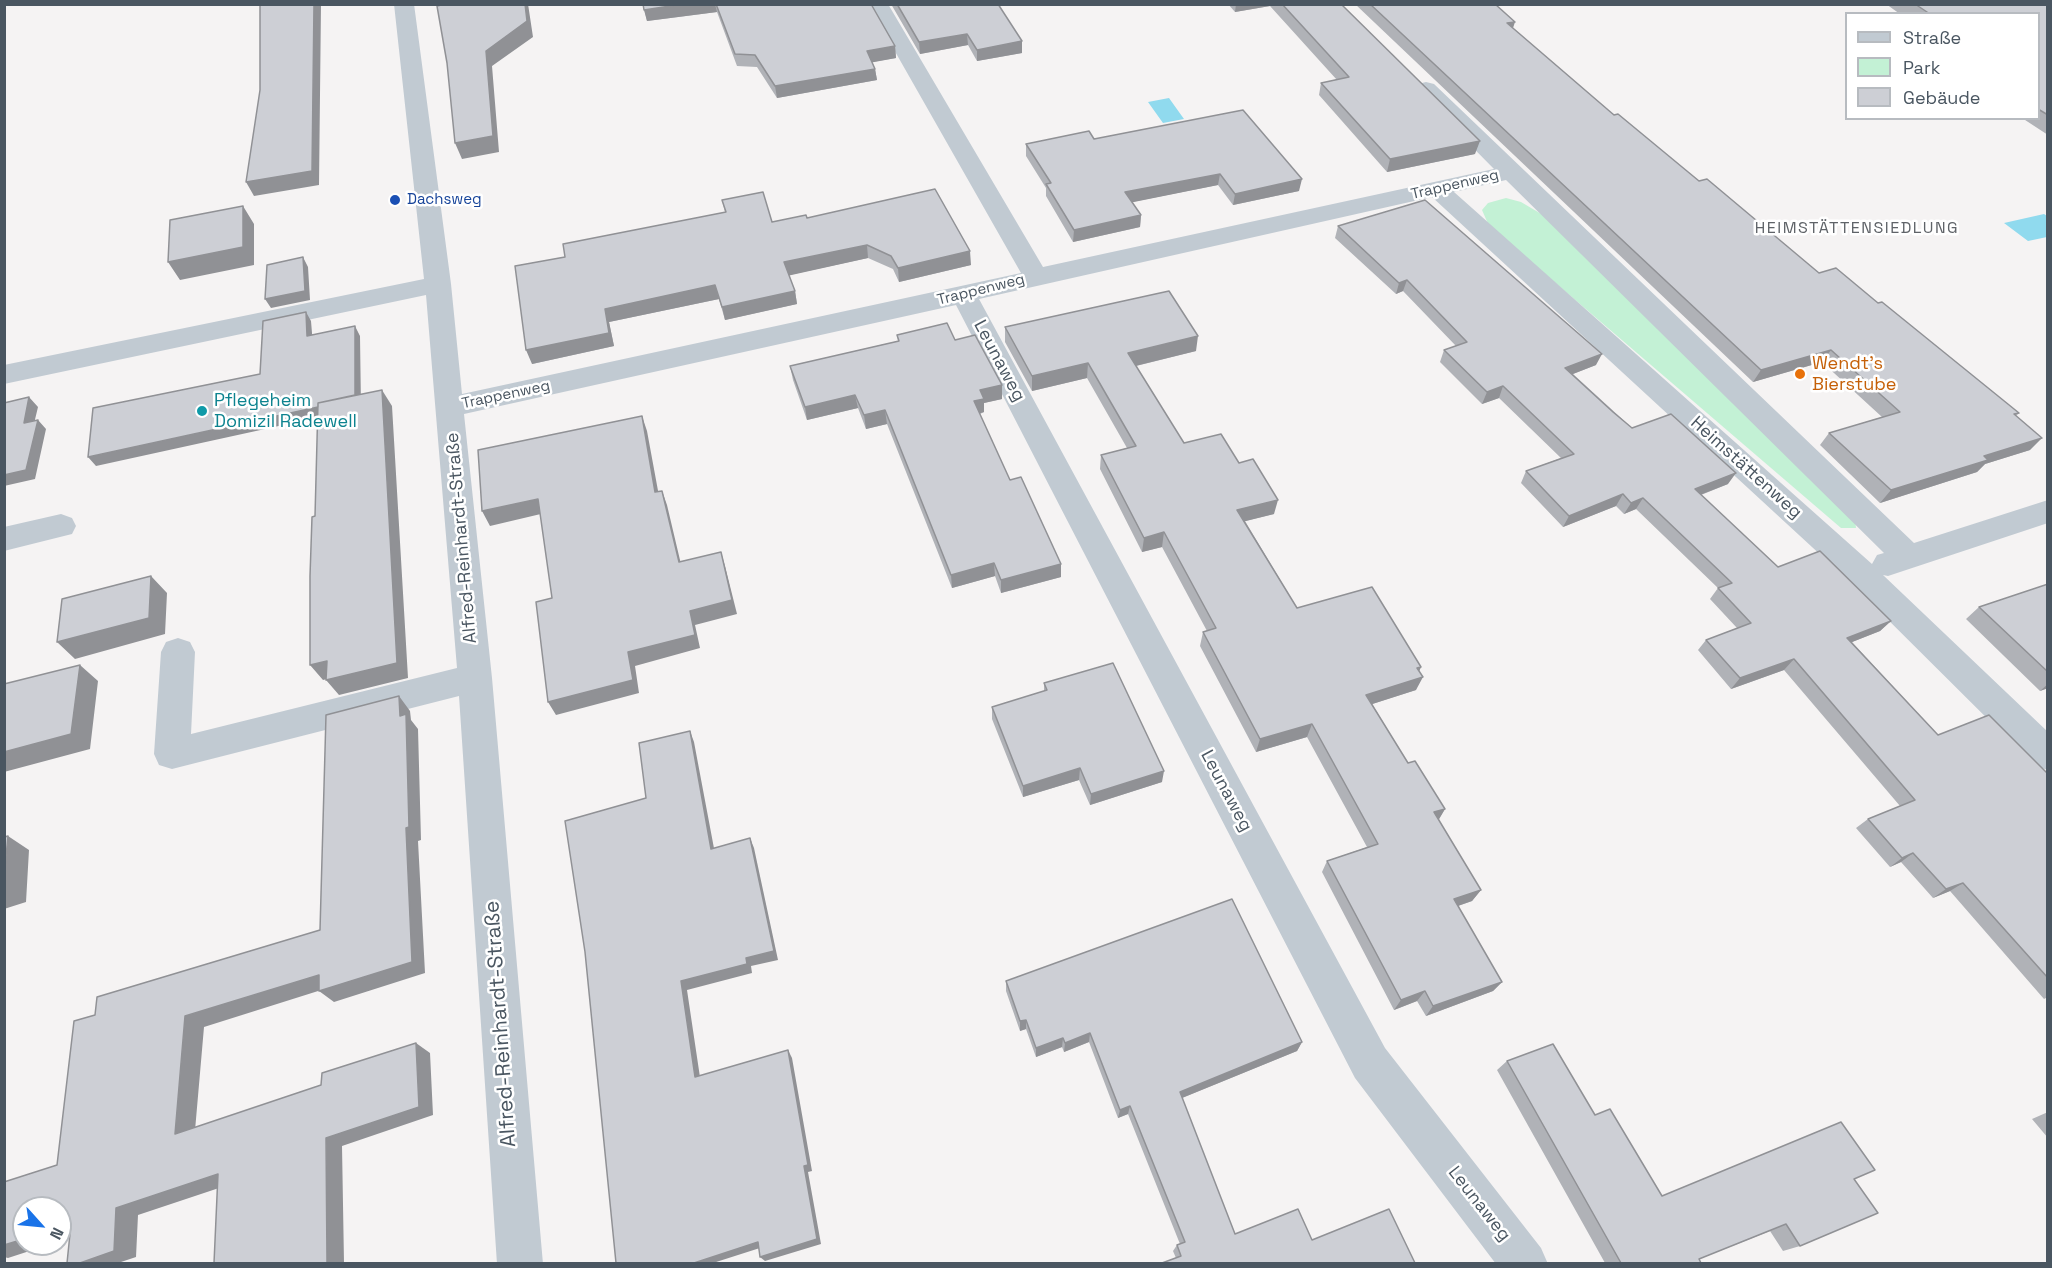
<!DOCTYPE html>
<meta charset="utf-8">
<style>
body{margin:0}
#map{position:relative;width:2052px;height:1268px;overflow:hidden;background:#f5f3f3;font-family:"Space Grotesk",sans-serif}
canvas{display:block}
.frame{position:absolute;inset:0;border:6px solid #4a5661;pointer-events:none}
.legend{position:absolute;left:1845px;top:12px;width:195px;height:108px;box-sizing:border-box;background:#fff;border:2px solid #b7bbc0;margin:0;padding:8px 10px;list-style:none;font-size:18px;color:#4a5661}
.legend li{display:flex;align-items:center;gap:12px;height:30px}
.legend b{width:30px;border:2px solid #b7bbc0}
.north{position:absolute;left:12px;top:1196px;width:60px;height:60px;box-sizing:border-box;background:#fff;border:2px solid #b7bbc0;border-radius:50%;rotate:117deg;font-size:16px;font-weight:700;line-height:24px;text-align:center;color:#4a5661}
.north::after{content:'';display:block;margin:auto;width:21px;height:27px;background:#1a73e8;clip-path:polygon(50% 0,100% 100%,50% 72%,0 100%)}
</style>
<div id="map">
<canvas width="2052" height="1268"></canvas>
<div class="frame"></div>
<ul class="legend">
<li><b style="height:8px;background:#c1cad2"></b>Straße</li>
<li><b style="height:16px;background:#c3f1d5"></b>Park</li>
<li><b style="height:16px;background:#cdcfd5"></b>Gebäude</li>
</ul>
<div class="north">N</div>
</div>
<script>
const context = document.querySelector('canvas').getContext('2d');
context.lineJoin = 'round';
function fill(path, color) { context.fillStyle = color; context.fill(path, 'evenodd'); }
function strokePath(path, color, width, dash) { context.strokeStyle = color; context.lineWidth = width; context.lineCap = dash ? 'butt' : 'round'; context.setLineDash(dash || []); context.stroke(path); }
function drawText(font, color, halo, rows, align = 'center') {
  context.font = font + ' "Space Grotesk",sans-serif'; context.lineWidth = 5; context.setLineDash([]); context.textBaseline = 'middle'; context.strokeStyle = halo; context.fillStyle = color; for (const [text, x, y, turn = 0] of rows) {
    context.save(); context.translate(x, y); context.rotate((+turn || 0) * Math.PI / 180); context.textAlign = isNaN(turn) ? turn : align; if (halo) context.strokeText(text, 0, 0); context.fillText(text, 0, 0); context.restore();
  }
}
fill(new Path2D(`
 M1506,198L1521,202L1543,215L1855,519L1856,528H1841L1489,226L1482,210L1488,203Z`), '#c3f1d5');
fill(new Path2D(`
 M1169,98L1184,119L1163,123L1148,102Z
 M2044,214L2047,216V237L2028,241L2004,223Z`), '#90daee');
fill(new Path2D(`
 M394,4H414L451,284L462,394L1021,273L868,4H888L1043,267L1494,169L1415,89L1418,84L1426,82L1434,84L1914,543L2048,500V523L1888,576L1883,575L2048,732V770L2035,766L1850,582L1432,197L979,299L1385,1048L1541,1248L1548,1264H1496L1355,1078L956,305L464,414L492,678L543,1264H497L459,696L172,769L159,765L154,754L161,652L166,642L178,638L190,642L195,652L191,734L457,668L426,295L4,384V365L424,279ZM1506,180L1884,553L1877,555L1872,564L1454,192Z
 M61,514L72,518L76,526L72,534L4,551V527Z`), '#c1cad2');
fill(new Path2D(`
 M643,4H871L895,46L896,58L872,62L875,69L877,80L777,98L757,67L737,66L717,12L647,21Z
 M891,4H998L1022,53L977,61L968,45L920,54Z
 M1228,4H1341L1475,154L1387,172L1319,95L1321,83L1337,80L1270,6L1235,12Z
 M1355,4H1495L1513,28L1614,115L1819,273L1878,303L2019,413L2016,416L2030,450L1985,464L1977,472L1880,503L1820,445L1829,433L1882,417L1822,362L1753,382Z
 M1886,4H2048V135L2022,118H2038V14H1900Z
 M1094,139L1299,191L1233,205L1218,185L1132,202L1141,215L1140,227L1073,242L1046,196V188L1026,156V144Z
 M722,200L772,222L807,218L971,265L899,282L893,269L868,258L789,275L795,291L797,304L725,320L719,299L609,322L614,346L532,364L565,257L725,212Z
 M1338,226L1596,365L1573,374L1632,428L1728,484L1701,495L1778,567L1891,621L1880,631L1852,642L1938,735L2048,774V997L2044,999L1950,891L1933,898L1901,862L1890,867L1856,828L1868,819L1900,806L1784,670L1731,689L1698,650L1706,640L1737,628L1710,599L1718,588L1636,509L1624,514L1616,506L1563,527L1521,483L1526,471L1561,458L1499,398L1482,404L1440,362L1444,350L1456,346L1403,291L1396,294L1335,238Z
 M1005,327L1196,351L1136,366L1184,443L1239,463L1274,514L1245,521L1297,608L1421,667L1419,671L1416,690L1372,704L1408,763L1445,809L1438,820L1481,890L1472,901L1458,906L1502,982L1493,991L1426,1016L1417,1001L1394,1010L1322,872L1327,861L1367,847L1307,737L1256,752L1200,646L1203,632L1207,631L1162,547L1142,552L1100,469L1101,455L1127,448L1087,378L1032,391L1005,342Z
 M897,335L955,340L1002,385V399L984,403V412L980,414L1010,480L1061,564V577L1001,593L995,576L952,588L887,424L866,429L858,408L807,420L793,380L790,366L898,341Z
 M2048,584V688L2040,691L1966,619L1979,607Z
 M1044,683L1162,782L1090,805L1079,780L1023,797L992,719V707L1044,691Z
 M1006,981L1302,1042L1297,1051L1182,1098L1235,1234L1312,1240L1415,1263L1176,1258L1173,1251L1177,1245L1180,1244L1128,1114L1118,1118L1089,1042L1064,1052L1062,1047L1036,1057L1026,1029L1020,1031L1006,991Z
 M1507,1061L1662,1196L1854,1179L1800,1246L1783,1251L1770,1231L1699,1259L1701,1263H1605L1497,1070Z
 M2048,1112V1138L2032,1119Z`), '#b0b2b7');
fill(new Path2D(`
 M314,4H321L319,185L254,196L246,182Z
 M525,4H528L533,37L492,66L499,152L462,159L455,143L486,51Z
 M683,4H715L717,12L647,21L644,10Z
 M1236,4H1271L1270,6L1235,12Z
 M1515,22L1511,34L1507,23Z
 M967,34L968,45L920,54L919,42Z
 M1022,41V53L977,61V50Z
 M895,46L896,58L869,63L867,51Z
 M875,69L877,80L777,98L775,86Z
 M1480,141L1475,154L1387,172L1390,159Z
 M1220,174L1218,185L1124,204L1125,192Z
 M1302,179L1299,191L1233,205L1235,194Z
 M243,206L254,224V265L180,280L168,262Z
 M1141,215L1140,227L1073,242L1074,230Z
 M867,245L868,258L787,276L784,262Z
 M970,251L971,265L899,282L898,268Z
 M303,257L308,267L310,300L271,308L265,299Z
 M1407,280L1403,291L1396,294L1399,283Z
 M715,285L719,299L609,322L614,346L532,364L526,350L605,309Z
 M795,291L797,304L725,320L722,307Z
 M306,312L311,321L313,345L307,336Z
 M355,326L360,336L361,408L96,466L88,457L355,399Z
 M1198,336L1196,351L1127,368L1128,353Z
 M1831,350L1822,362L1753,382L1761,370Z
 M1602,354L1596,365L1560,379L1565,368Z
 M1088,363L1087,378L1032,391V376Z
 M1002,385V399L984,403V412L974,415V401L980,390Z
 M1503,386L1499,398L1482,404L1487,392Z
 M382,390L392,406L408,678L339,695L326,680Z
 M855,395L858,408L807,420L805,407Z
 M29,397L38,407L32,432L24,423Z
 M885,410L887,424L866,429L864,415Z
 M642,416L647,431L661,507L655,492Z
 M38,420L46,429L35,479L4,486V475Z
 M2042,438L2030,450L1985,464L1977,472L1880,503L1891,490L1984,456Z
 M1736,473L1728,484L1687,500L1695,489Z
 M662,491L667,505L684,577L679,562Z
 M1623,494L1616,506L1563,527L1569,516Z
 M1643,498L1636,509L1624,514L1631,503Z
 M538,499L545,513L490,526L482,511Z
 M1278,500L1274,514L1234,524L1237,510Z
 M1164,532L1162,547L1142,552L1144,538Z
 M721,552L725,566L737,614L695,625L700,648L635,666L639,693L556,715L548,702L628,652L690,611Z
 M994,563L995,576L952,588L951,575Z
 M1061,564V577L1001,593V580Z
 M151,576L167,593L165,634L75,659L57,642Z
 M1891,621L1880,631L1837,648L1847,638Z
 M1794,659L1784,670L1731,689L1740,678Z
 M327,661L339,676L323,680L310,665Z
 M80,665L98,681L90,749L4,772V752Z
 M1421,667L1415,680L1423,677L1416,690L1360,708L1366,695Z
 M2048,684V688L2040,691Z
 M399,696L410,711L411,720L418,729L421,840L418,841L425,973L334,1002L319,991L406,828Z
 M1312,724L1307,737L1256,752L1260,739Z
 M690,731L694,742L716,859L711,849Z
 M1080,768L1079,780L1023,797V786Z
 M1164,771L1162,782L1090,805L1091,794Z
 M1445,809L1438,821L1434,812Z
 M8,836L29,850L26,902L4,909V877Z
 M750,838L754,848L778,960L751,966L752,973L687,990L701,1084L695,1077L681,981L746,958Z
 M1913,853L1901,862L1890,867L1902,858Z
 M1963,883L1950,891L1933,898L1946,889Z
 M1481,890L1472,901L1446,910L1454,899Z
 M319,975L334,986L204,1027L194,1142L175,1134L185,1016Z
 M1502,982L1493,991L1426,1016L1433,1006Z
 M1425,991L1417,1001L1394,1010L1401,1000Z
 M1026,1020V1029L1020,1031V1021Z
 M1090,1033L1089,1042L1064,1052L1065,1043Z
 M1063,1038L1062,1047L1036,1057V1048Z
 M1302,1042L1297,1051L1177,1100L1180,1092Z
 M416,1043L430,1053L433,1115L342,1146L344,1263H327L326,1138Z
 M788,1050L792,1058L812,1171L808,1172L821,1244L765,1261L760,1257L804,1166Z
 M1130,1106L1128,1114L1118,1118L1120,1110Z
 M218,1174L237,1182L138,1215L136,1257L118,1263H80L116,1208Z
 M71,1224L93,1230L60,1241V1227Z
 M24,1239V1244H51L8,1258L4,1257V1245Z
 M758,1242L763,1247L713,1263H694Z`), '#909195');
const building = new Path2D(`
 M260,4H314L312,171L246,182L260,90Z
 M446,4H525L527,21L486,51L493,136L455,143L447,63L437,6Z
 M643,4H683L644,10Z
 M716,4H871L895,46L867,51L875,69L775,86L755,55L735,54Z
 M897,4H998L1022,41L977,50L967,34L919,42Z
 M1282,4H1341L1480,141L1390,159L1321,83L1349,77Z
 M1370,4H1495L1515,22L1507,23L1614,115L1618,114L1699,181L1707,179L1819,273L1836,268L1878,303L1882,302L2019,413L2014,414L2042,438L1984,456L1988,460L1891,490L1829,433L1900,412L1831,350L1761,370Z
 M1915,4H2046L2048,7V115L2038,109V14H1930Z
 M1243,110L1302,179L1235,194L1220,174L1125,192L1141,215L1074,230L1046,184L1051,183L1026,144L1089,131L1094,139Z
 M935,189L970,251L898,268L891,256L867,245L784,262L795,291L722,307L715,285L605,309L609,333L526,350L515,266L565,257L563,244L726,212L722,200L763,192L772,222L806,215L807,218Z
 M1425,200L1602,354L1565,368L1613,412L1632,428L1671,414L1736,473L1695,489L1778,567L1820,551L1891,621L1847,638L1938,735L1989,715L2048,774V978L1963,883L1946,889L1913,853L1902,858L1868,819L1915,800L1794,659L1740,678L1706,640L1751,623L1718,588L1732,583L1643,498L1631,503L1623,494L1569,516L1526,471L1574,454L1503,386L1487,392L1444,350L1467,342L1407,280L1399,283L1338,226Z
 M243,206V247L168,262L170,220Z
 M303,257L305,291L265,299L267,265Z
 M1169,291L1198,336L1128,353L1184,443L1221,434L1239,463L1253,459L1278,500L1237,510L1297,608L1372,587L1421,667L1417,668L1423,677L1366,695L1408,763L1415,761L1445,809L1434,812L1481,890L1454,899L1502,982L1433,1006L1425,991L1401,1000L1327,861L1378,844L1312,724L1260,739L1203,632L1216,628L1164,532L1144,538L1101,455L1136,446L1088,363L1032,376L1005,327Z
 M306,312L307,336L355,326V395L318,403V407L88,457L93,408L260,374L263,321Z
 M947,323L955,340L975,335L1002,385L980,390L984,399L974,401L1010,480L1021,477L1061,564L1001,580L994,563L951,575L885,410L864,415L855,395L805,407L790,366L899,341L897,335Z
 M382,390L397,663L326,680L327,661L310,665V576L312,517L315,516L318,403Z
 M29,397L24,423L38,420L26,470L4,475V403Z
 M642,416L655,492L662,491L679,562L721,552L732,600L690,611L695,635L628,652L633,680L548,702L536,602L552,598L538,499L482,511L478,450Z
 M151,576L149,618L57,642L62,599Z
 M2048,584V672L1979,607Z
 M1113,663L1164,771L1091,794L1080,768L1023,786L992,707L1047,690L1044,683Z
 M80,665L71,734L4,752V684Z
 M399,696L400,716L406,714L409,827L406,828L412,962L319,991V975L185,1016L175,1134L321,1085L322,1073L416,1043L419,1107L326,1138L327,1263H214L218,1174L116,1208L114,1251L80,1263H67L71,1224L60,1227V1208H24V1239L4,1245V1182L57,1165L74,1021L95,1015L97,997L320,930L326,715Z
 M690,731L711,849L750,838L774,951L746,958L747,964L681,981L695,1077L788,1050L808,1165L804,1166L817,1239L760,1257L758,1242L694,1263H616L585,952L565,821L646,798L639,743Z
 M8,836L4,877V837Z
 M1232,899L1302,1042L1180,1092L1235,1234L1298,1209L1312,1240L1389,1209L1415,1263H1162L1181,1256L1177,1245L1185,1242L1130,1106L1120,1110L1090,1033L1065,1043L1063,1038L1036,1048L1026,1020L1020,1021L1006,981Z
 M1553,1044L1595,1115L1610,1109L1662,1196L1841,1122L1875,1170L1854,1179L1878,1213L1800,1246L1786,1224L1699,1259L1701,1263H1621L1507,1061Z`);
fill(building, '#cdcfd5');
strokePath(building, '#909195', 1.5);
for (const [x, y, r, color] of [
 [395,200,6,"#1a4fb4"],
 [1800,374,6,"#e8710a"],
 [202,411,6,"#0f9aa8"]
]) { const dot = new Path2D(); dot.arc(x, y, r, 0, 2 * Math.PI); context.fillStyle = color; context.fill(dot); strokePath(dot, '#fff', 2); }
drawText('15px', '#4a5661', '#fff', [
 ["Trappenweg",1455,185,-13],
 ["Trappenweg",981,290,-14],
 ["Trappenweg",506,395,-12]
]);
drawText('15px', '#164399', '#fff', [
 ["Dachsweg",407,200]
], 'left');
context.letterSpacing = '1.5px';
drawText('16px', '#5f6368', '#fff', [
 ["HEIMSTÄTTENSIEDLUNG",1857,229]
]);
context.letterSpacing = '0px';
drawText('18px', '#4a5661', '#fff', [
 ["Leunaweg",999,361,62],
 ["Heimstättenweg",1746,468,42],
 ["Alfred-Reinhardt-Straße",462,538,-95],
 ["Leunaweg",1226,791,62],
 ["Leunaweg",1479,1204,52]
]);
drawText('18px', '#c56008', '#fff', [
 ["Wendt's",1812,364],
 ["Bierstube",1812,385]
], 'left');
drawText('18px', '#0d838f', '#fff', [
 ["Pflegeheim",214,401],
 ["Domizil Radewell",214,422]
], 'left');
drawText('21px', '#4a5661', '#fff', [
 ["Alfred-Reinhardt-Straße",501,1024,-94]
]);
</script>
